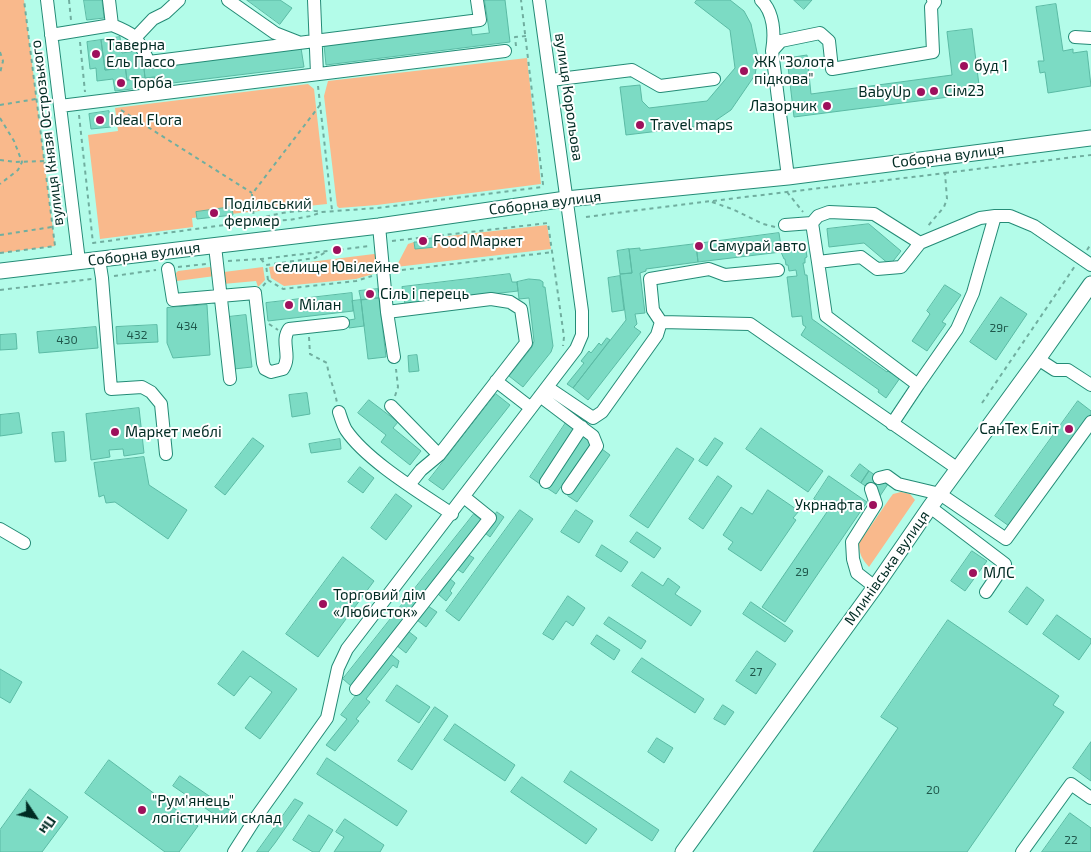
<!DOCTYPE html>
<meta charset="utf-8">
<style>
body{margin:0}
#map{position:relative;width:1091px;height:852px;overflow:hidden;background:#b3fce9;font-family:"Exo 2",sans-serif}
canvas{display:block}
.north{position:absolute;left:10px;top:792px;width:50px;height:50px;-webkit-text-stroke:4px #fff;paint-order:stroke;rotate:124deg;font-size:14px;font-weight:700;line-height:20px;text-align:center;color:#002b23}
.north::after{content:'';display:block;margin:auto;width:18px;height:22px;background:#002b23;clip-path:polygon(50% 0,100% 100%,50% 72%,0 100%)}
</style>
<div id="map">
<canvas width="1091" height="852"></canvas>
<div class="north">Пн</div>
</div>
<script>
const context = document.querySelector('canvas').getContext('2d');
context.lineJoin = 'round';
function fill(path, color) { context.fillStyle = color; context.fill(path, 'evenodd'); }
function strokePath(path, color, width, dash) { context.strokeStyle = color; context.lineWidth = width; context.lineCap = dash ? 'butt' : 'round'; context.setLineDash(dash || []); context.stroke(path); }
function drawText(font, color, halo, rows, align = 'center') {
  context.font = font + ' "Exo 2",sans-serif'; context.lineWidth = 4; context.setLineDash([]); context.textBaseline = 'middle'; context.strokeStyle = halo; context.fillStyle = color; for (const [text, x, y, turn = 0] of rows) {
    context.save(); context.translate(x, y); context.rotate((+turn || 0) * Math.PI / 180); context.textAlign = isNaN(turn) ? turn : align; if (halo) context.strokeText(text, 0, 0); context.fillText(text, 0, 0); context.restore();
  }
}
fill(new Path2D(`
 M0,0H24L55,246L0,253Z
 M527,58L541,184L377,205L339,208L337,206L324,96L328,81Z
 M308,84L314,89L327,204L192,218L193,227L100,239L88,135L118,131L115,108Z
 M547,225L551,249L396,267L408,244L414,242L415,249L435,247V240L440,239V237Z
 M374,254L378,256L380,272L356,279L284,286L271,278L269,267Z
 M210,267L213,268L215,276L177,281L176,273L178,271Z
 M263,267L265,280L258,287L256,281L223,284L222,275L224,272Z
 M901,492L910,494L915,500L869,567C862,559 859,554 859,543L890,498L893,494Z`), '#f9b98c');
const building = new Path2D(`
 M84,0H102L104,18L87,20Z
 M247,0H280L292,8L280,24Z
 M485,0H505L510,42L326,65L324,45L471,27L472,35L489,33Z
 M697,0H730L744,11L751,24L758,57L755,75L731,110L709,125L626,135L620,87L640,85L642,101L649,108L707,101L735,68L730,30L695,3Z
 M794,0H812L804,9Z
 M1056,4L1063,51L1073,49V53L1087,51L1091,86L1048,93L1045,72L1040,73L1038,61H1044L1036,7Z
 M972,29L980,93L794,117L787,58L807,55L811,94L952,75L947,32Z
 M120,37L122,53L142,50L145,78L127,80L125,65L114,66L115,69L105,70L101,40Z
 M101,40L105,70L115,69L114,66L125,65L127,80L155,77L156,86L115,91L113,79L97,81L96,68L90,69L87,42Z
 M301,48L304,67L156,85L155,77L145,78L144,68Z
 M109,111L111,127L91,129L89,114Z
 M232,207L233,215L197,219L196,212Z
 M869,224L901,251L890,265L864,243L829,247L827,229Z
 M779,233L781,246L805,243L807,257L805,258V263H803L805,275H807L812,319L887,372L888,371L891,373L892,372L900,378L886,398L878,392L879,390L801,335L806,327L803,325L802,316L792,317L787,277L797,276L796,270L789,271L788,265H786L785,259H784L781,252L698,262L696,244Z
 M435,238L436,247L415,249L414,242H419V240Z
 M696,244L698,262L646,269V271L640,273L645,313L635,314L637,324L634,327L641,332L588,400L573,388L626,320L620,274L632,273L629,249L640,248V250Z
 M629,249L632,273L620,274L617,251Z
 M510,274L512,282H517L518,291L405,304L402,287Z
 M620,276L624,310L612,312L608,278Z
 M529,279L540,280L543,282V287H545L553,346L551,352L523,387L509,376L532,347L534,341L529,298L519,299L517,282Z
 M945,285L961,295L942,322L946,324L927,351L912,341L930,314L927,311Z
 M378,289L379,298L361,300L359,291Z
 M352,293L353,311L268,321L266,303Z
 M1001,297L1027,314L996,360L970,342Z
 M379,298L386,357L368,359L361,300Z
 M361,300L364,326L349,328V320L355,319L352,301Z
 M207,305L210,355L173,358L167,343V308Z
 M246,315L252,367L234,369L228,317Z
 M157,325L158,342L117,344L116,327Z
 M96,327L98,348L39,353L37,332Z
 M16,334L17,349L0,350V335Z
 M607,338L610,340L573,388L567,384L584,363L581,361L589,351L591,353L599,343L601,345Z
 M417,355L419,371L409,372L408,356Z
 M307,393L310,414L292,417L289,395Z
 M496,394L510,405L443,490L429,480Z
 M369,400L398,422L393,428L421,451L410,465L381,442L386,435L358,413Z
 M1078,401L1091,411V414L1009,526L995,516Z
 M139,408L144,453L124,456L123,449L109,450L110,457L91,460L86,414Z
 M19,413L22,433L0,436V415Z
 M567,421L577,428L540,484L530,477Z
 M761,428L823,471L808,492L746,449Z
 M64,432L66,461L55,462L52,433Z
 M584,434L593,440L556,494L547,488Z
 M253,438L264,446L225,495L215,487Z
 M715,438L723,443L707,466L699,461Z
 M340,439L341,449L311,453L309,444Z
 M677,448L694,459L648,528L630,516Z
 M602,449L610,455L577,502L568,496Z
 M144,457L149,485L187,510L168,539L115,502L106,503L104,495L99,497L94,463Z
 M860,464L869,471L861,483L851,476Z
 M360,467L374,478L363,493L348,482Z
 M869,471L888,484L880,496L861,483Z
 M718,476L732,486L703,529L689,519Z
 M829,476L867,502L785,622L762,607L829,509L814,499Z
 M768,490L799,511L793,518L796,520L761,571L728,549L733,542L723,535L741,507L752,514Z
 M396,494L412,506L386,540L371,528Z
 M520,510L533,519L459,621L446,611Z
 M576,510L593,521L579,543L561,532Z
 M497,512L504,517L490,537L485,533Z
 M474,514L482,521L351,686L343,679Z
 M637,532L661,548L654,558L630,542Z
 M602,545L628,562L621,572L596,556Z
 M972,551L987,561L965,591L951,581Z
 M467,554L474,558L463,573L457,569Z
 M343,557L374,581L318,657L286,634Z
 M642,572L663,586L668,578L680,587L675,594L701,611L691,626L632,586Z
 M449,578L455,583L450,591L452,593L446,601L438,594Z
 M1027,587L1044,600L1027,625L1009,612Z
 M568,596L585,608L573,626L566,621L553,640L543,634Z
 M751,602L793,631L785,642L743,614Z
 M428,606L437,612L426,627L417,620Z
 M1057,615L1091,639V643L1079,660L1043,634Z
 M609,617L646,641L641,649L604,624Z
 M948,620L1059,696L1053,705L1064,712L967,852H813L898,728L881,717Z
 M408,631L417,638L406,653L396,645Z
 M597,635L620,650L614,660L591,644Z
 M243,651L297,689L260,739L245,728L272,692L250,676L234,696L218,684Z
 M757,651L776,664L756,694L736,681Z
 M389,653L399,661L397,668L393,665L366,699L370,702L356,719L359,721L335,751L326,745L347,719L341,715Z
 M642,658L704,699L695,713L632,672Z
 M0,669L22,682L10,703L0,697Z
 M397,685L430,707L419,723L386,701Z
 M723,705L734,712L725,725L714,719Z
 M435,707L448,716L412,770L398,761Z
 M455,724L515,765L505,781L444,740Z
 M657,738L673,748L664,763L648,752Z
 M1091,742V781L1073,768Z
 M327,758L407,811L397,826L317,774Z
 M109,760L198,826L179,852H165L85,793Z
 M571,771L659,830L652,841L564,782Z
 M180,776L231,811L224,821L173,786Z
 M522,777L597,829L586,844L511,792Z
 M30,789L68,817L42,852H0V830Z
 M295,799L303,803L275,843L268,852H257Z
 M1070,813L1091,828V852H1042Z
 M309,815L333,830L319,852H313L293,840Z
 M345,819L384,845L380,852H334L344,837L336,832Z`);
fill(building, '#7cdbc4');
strokePath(building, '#5bbaa4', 1);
const minor = new Path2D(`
 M47,0L79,261
 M228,0L275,33L298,42
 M314,0L317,74
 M761,0C774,12 775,34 772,51
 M112,25C139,36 136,37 149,62L480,20L477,0
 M51,35L112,25L109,0
 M136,37L153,19L165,13L179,0
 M1075,37L1091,38
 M551,80L632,70L660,86L714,79
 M60,106L505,51
 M788,177L772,51L781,41L820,33L829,41L832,69L933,52L931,7L935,2L933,0
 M785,225L812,223
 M379,226L387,312L394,357
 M215,246L230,379
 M99,259L102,278L111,389L142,387L151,392L161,404L166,454
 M818,262L812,223L818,216L829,212L874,214L920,243
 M168,269L173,300L255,293L263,363L265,369L271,372L283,369C292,355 280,342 289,329L343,323
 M387,312L491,299L510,302L521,309L526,343L439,455L421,470L409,485
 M661,322L653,310L650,279L709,269L725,275L778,270
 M1038,359L1055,370H1068L1091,385
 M496,381L531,408
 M918,385L957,329L973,293L995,216
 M547,387L593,418L602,412L657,335L661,322L750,324L958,469
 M540,396L593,436L597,446L568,488
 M391,406L439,455
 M339,412C341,418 343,425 346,430C367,461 421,493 452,514
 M892,424L918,385L826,316L818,262L861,257L877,269L901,267L920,243L980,218L995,216H1010L1034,226L1091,265
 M879,478L887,476L898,484L940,494L1006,539L1091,422
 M546,482L582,427
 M871,489L876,504L852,542L853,559L857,573L875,587
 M930,507L1005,564L986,592
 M0,529L24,543
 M356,689L490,518L464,497
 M234,852L257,816L327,718L338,668L347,649L547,387L576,349L582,335V311L539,0
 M1022,852L1071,784L1091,798`);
const major = new Path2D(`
 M0,271L379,226L566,199L788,177L1091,138
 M683,852L875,587L930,507L1038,359L1091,284`);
strokePath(minor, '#248b76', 14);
strokePath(major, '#248b76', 17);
strokePath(new Path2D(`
 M69,0L71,20
 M80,42L85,92
 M516,46L515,37L526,36
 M0,52L3,61L0,73
 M318,86L332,210
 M0,105L36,99
 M320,105L252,194L254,221C269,214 305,208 322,212
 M121,110L252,193
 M79,115L93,243L254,221L289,220L311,216L322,212L377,208L542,187L543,184L521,0
 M0,118L14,141L22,162L18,170L0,184
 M0,160L15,162L44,161
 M945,173L1091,155
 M787,192L803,212
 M712,202L732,209L763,224L775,227
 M586,217C705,201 825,188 945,173L947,199L944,207L927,227
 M0,235L52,227
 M392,241L548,223L564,337L563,346
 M1087,250L1091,244
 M0,253L55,246L24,0
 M261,259L266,265L315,258L326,252
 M228,261L261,259L370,246
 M178,267L206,264
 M394,271L553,252
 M114,276L156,270
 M268,280L283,289L356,281L372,276
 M263,286L268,280L266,265
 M0,290L92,279
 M269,324L278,330
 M309,337L310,354L327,363C328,375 335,390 337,403
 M395,396L398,387L396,369
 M982,403L1075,266`), '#70ae9f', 2, [4, 4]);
strokePath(minor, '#fff', 12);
strokePath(major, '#fff', 15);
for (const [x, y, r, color] of [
 [96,54,5,"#9e105c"],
 [964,66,5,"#9e105c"],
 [744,71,5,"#9e105c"],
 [121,83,5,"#9e105c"],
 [934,91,5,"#9e105c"],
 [921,92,5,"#9e105c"],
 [827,106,5,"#9e105c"],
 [100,120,5,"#9e105c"],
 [640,125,5,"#9e105c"],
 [214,213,5,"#9e105c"],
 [423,241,5,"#9e105c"],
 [699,246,5,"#9e105c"],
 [337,250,5,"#9e105c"],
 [370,294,5,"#9e105c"],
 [289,305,5,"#9e105c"],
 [1069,429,5,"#9e105c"],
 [115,432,5,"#9e105c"],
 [873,505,5,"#9e105c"],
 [973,573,5,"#9e105c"],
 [323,604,5,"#9e105c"],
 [142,810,5,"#9e105c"]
]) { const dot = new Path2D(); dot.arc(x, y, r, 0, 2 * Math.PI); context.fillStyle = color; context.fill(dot); strokePath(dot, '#fff', 2); }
drawText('12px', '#1f574b', null, [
 ["434",187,326],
 ["29г",999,328],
 ["432",137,335],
 ["430",67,340],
 ["29",802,572],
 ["27",756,672],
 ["20",933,790],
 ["22",1071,840]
]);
drawText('15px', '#002b23', '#fff', [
 ["Таверна",106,45],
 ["Ель Пассо",106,62],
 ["ЖК \"Золота",754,62],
 ["підкова\"",754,79],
 ["буд 1",974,66],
 ["Торба",131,83],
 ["Сім23",944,91],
 ["BabyUp",911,92,"right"],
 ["Лазорчик",817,106,"right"],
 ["Ideal Flora",110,120],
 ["Travel maps",650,125],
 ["Подільський",224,204],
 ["фермер",224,221],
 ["Food Маркет",433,241],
 ["Самурай авто",709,246],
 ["селище Ювілейне",337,267,"center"],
 ["Сіль і перець",380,294],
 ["Мілан",299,305],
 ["СанТех Еліт",1059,429,"right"],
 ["Маркет меблі",125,432],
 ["Укрнафта",863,505,"right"],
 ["МЛС",983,573],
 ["Торговий дім",333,595],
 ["«Любисток»",333,612],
 ["\"Рум'янець\"",152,801],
 ["логістичний склад",152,818]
], 'left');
drawText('15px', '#002b23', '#fff', [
 ["вулиця Корольова",569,97,82],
 ["вулиця Князя Острозького",47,133,-97],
 ["Соборна вулиця",948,156,-7],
 ["Соборна вулиця",545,203,-7],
 ["Соборна вулиця",144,254,-7],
 ["Млинівська вулиця",887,568,-55]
]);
</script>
